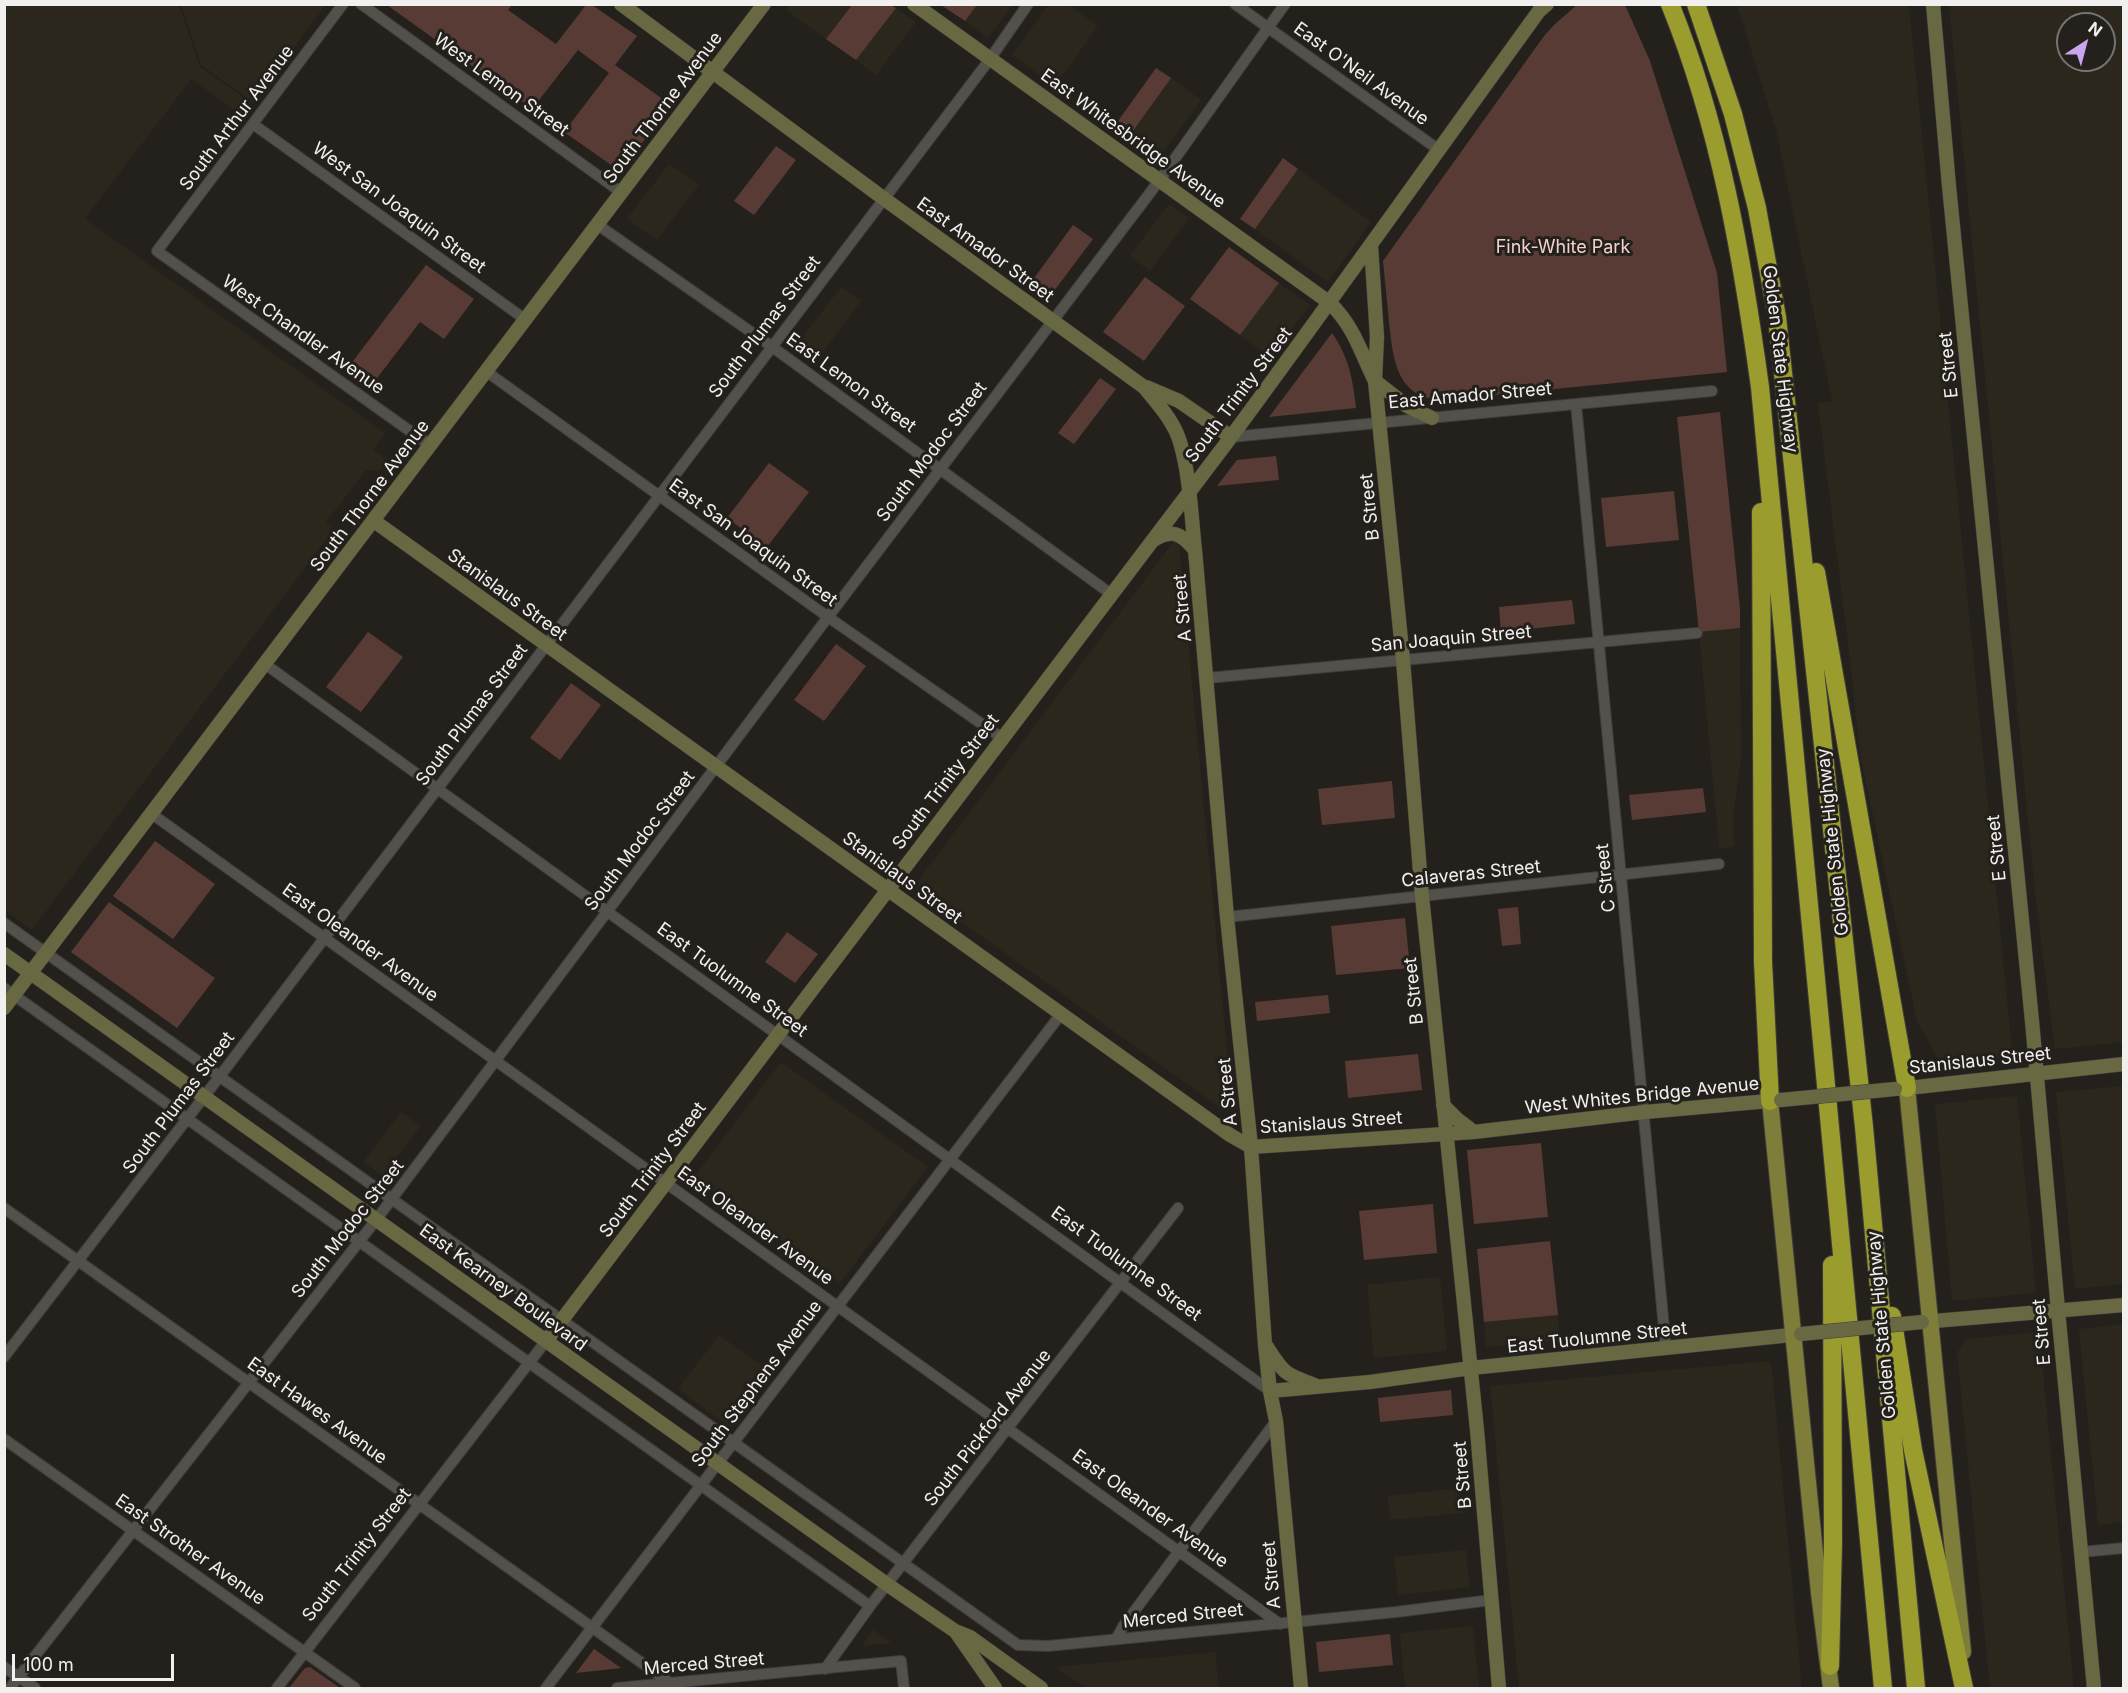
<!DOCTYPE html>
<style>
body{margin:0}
#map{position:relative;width:2128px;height:1693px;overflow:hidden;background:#24211d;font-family:Inter,sans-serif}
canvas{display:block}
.frame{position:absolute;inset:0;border:6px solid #f2f0ee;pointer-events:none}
.north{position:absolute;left:2056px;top:12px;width:60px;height:60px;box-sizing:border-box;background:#24211d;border:2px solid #767471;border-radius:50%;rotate:36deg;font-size:16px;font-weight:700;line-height:24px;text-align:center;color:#f2f0ee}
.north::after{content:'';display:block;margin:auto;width:21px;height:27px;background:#c9a5ee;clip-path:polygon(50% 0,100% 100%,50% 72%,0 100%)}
.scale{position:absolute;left:12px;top:1654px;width:162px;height:27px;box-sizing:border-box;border:3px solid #f2f0ee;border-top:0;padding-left:8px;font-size:18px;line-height:21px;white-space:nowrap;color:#f2f0ee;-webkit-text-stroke:4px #24211d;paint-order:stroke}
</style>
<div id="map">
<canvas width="2128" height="1693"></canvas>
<div class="frame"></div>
<div class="north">N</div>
<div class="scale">100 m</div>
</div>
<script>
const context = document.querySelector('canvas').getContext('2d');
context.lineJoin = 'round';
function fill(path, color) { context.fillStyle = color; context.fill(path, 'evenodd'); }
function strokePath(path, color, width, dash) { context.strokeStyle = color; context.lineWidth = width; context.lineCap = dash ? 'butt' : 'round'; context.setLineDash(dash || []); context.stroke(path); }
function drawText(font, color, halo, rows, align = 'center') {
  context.font = font + ' Inter,sans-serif'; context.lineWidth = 6; context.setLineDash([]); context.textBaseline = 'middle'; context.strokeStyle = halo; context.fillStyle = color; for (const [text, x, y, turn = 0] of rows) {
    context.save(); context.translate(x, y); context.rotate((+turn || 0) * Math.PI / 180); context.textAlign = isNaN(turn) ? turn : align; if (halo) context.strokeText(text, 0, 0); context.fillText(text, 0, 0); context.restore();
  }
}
fill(new Path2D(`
 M5,4L179,5L200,67L250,102L241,115L191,79L85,219L385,433L373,450L386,459L385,463L379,471L366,470L326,522L334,529L32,930L4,910Z
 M181,5V4L326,5L253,102L201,65Z
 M790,5H852L826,39L786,10Z
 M977,5H1012L988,38L965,21Z
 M1048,5H1069L1098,26L1055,86L1012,55Z
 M1737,5H1909L2012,1049L2010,1055L2005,1058L1941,1064L1917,1021L1860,755L1849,650L1818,403L1832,401L1776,130Z
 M1949,5H2123V1042L2055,1049L2035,892ZM2068,24H2104V60H2068Z
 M896,8L916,22L876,75L856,60Z
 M1171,78L1201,100L1158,160L1128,138Z
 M669,164L699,185L657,240L627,219Z
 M1298,169L1371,222L1328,282L1255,229Z
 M1169,204L1189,218L1150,271L1130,256Z
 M1279,283L1310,305L1270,357L1240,335Z
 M841,287L861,301L820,356L799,342Z
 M1176,542L1179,546L1232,1103V1107L1225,1111L913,887L1172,544Z
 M1740,628L1741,761L1733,816L1734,847L1719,848L1699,632Z
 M781,1062L928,1167L840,1283L693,1178Z
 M2123,1086V1284L2075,1289L2056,1092Z
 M2017,1096L2036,1293L1952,1301L1935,1104Z
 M401,1112L421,1126L383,1176L363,1162Z
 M1440,1277L1447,1351L1374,1358L1367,1285Z
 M1558,1315L1560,1340L1486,1347L1484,1322Z
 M2123,1324V1522L2098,1525L2079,1329Z
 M2039,1332L2074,1688H1990L1957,1353L1966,1339Z
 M719,1335L772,1373L731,1428L678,1389Z
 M1771,1361L1802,1688H1519L1490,1386Z
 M1460,1488L1463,1513L1390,1520L1388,1496Z
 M1466,1550L1470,1587L1398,1595L1394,1557Z
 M1473,1626L1479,1687L1405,1688L1400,1633Z
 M874,1629V1630L892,1643L862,1646Z
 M1215,1652L1219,1688H1086L1056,1667Z`), '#2c271d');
fill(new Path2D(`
 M1578,4L1625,5L1650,61L1717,273L1727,372L1443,400C1396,399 1393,358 1389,322C1387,301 1385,281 1383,261L1544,36L1555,24Z
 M387,5H512L508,10L556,44L586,5H592L637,36L615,65L671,105L622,169H617L564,132L609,73L578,50L532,109Z
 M852,5H891L896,8L856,60L826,39Z
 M941,5L977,4V5L965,21Z
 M1156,68L1171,78L1128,138L1113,128Z
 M776,146L796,160L754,215L734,201Z
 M1283,158L1298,169L1255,229L1240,219Z
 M1073,225L1093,239L1051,295L1032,281Z
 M1229,247L1279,283L1240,335L1190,299Z
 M426,265L474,299L444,339L420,322L371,386L347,369Z
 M1145,277L1185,306L1144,361L1103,332Z
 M1332,333C1349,357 1353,380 1356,408L1269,417Z
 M1100,378L1116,389L1074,444L1058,433Z
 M1720,412L1740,609V628L1699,632L1677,417Z
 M1276,456L1279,480L1217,486L1237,460Z
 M769,463L809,492L767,547L727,518Z
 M1674,491L1679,540L1606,547L1601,498Z
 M1572,600L1575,624L1501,632L1499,607Z
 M368,632L403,657L361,712L326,687Z
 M836,644L866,666L824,721L794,700Z
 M571,683L601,705L560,760L530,738Z
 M1392,781L1395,818L1322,825L1318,789Z
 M1703,788L1706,812L1632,820L1629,795Z
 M155,841L215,884L173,939L113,896Z
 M109,902L215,978L177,1028L71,952Z
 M1518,907L1521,944L1502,946L1498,909Z
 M1405,918L1410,968L1336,975L1331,926Z
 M787,932L818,954L795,983L765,962Z
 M1328,995L1330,1013L1257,1021L1255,1002Z
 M1418,1054L1422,1090L1348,1098L1345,1061Z
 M1541,1143L1548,1217L1474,1224L1467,1150Z
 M1433,1204L1437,1253L1364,1260L1359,1211Z
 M1550,1241L1558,1315L1484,1322L1477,1249Z
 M1451,1390L1453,1415L1380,1422L1378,1398Z
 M1390,1634L1393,1665L1319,1672L1316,1642Z
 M594,1649L621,1668L576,1673Z
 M310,1667L340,1688H289L305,1668Z`), '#593b36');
const street = new Path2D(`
 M343,4L157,251L431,446
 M361,4L622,193
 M1235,4L1439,150
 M253,124L526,320
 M598,225L771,346L1111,594
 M487,372L828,617L1002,738
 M1576,404L1666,1349
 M1231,437L1712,391
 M265,664L1270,1391
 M1207,678L1697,633
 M152,814L1280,1624
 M1227,917L1719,864
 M4,923L1018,1645L1048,1646L1396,1612L1491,1600
 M4,988L870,1606
 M4,1208L670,1683
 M4,1357L220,1076L990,59L1028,4
 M4,1439L355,1688
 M2081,1552L2124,1548
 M1116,1639L1124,1625L1276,1421
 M4,1667L35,1688
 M825,1669L870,1606L1178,1208
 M10,1688L376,1220L828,617L1159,181L1285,4
 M277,1688L546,1341
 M546,1688L1061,1014
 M617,1688L901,1661L904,1688`);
const secondary = new Path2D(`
 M621,4L883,198L1144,387C1157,403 1174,421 1180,442C1190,476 1191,514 1195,550L1227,917L1251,1147L1265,1345L1270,1391L1276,1421L1301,1688
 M914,4L1330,303C1355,328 1360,351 1375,381L1403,660L1422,896L1477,1430L1499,1688
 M1933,4L1949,186L2032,1021L2058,1310L2094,1688
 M1371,246L1377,337L1375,381L1407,406L1432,418
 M1146,387L1179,401L1231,437
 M374,521L1230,1135L1251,1147L1474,1132L1645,1112L1780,1100
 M1152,541C1171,528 1181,533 1195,550
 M4,954L888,1585L955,1631L970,1637L1041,1688
 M4,1008L764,4
 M1899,1089L2124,1064
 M1443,1105L1457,1119L1474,1132
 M1922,1322L2124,1305
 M546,1341L1231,437C1335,296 1436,153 1539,11L1547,4
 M1267,1347C1283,1373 1286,1375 1315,1385
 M1270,1391L1370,1382L1471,1368L1801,1334
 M956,1632L995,1688`);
const primary = new Path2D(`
 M1907,1088L1963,1652
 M1770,1101L1819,1593L1831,1688`);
const highway = new Path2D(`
 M1670,4C1720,127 1742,257 1760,387L1883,1688
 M1696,4L1733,114L1757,208L1777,317L1864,1127L1916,1688
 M1761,512L1763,962L1770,1101
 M1816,572C1845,744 1878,916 1907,1088
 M1892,1316L1913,1450L1964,1688
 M1830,1666L1833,1543L1832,1265`);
strokePath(street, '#3f3d3a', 12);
strokePath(secondary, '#3f3d3a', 15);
strokePath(primary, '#3f3d3a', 18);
strokePath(highway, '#3f3d3a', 20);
strokePath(street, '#53514c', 10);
strokePath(secondary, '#686843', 14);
strokePath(primary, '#7e7e3a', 16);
strokePath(highway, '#9a9c2e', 18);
const secondaryBridge = new Path2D(`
 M1781,1100L1895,1089
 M1801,1334L1922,1322`);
strokePath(secondaryBridge, '#3f3d3a', 15, []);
strokePath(secondaryBridge, '#686843', 14);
drawText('18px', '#f2f0ee', '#24211d', [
 ["East O'Neil Avenue",1361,74,36],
 ["West Lemon Street",501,85,36],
 ["South Thorne Avenue",663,108,-53],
 ["South Arthur Avenue",237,118,-53],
 ["East Whitesbridge Avenue",1133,139,36],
 ["West San Joaquin Street",399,208,36],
 ["East Amador Street",985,250,36],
 ["South Plumas Street",765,327,-53],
 ["West Chandler Avenue",303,335,35],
 ["Golden State Highway",1780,359,83],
 ["E Street",1949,365,-96],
 ["East Lemon Street",851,383,36],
 ["South Trinity Street",1239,395,-53],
 ["East Amador Street",1470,396,-5],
 ["South Modoc Street",932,452,-53],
 ["South Thorne Avenue",370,496,-53],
 ["B Street",1370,507,-96],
 ["East San Joaquin Street",753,543,36],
 ["Stanislaus Street",507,595,36],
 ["A Street",1183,608,-95],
 ["San Joaquin Street",1451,639,-5],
 ["South Plumas Street",472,715,-53],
 ["South Trinity Street",946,782,-53],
 ["South Modoc Street",640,841,-53],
 ["Golden State Highway",1833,842,-96],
 ["E Street",1997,848,-96],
 ["Calaveras Street",1471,874,-6],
 ["Stanislaus Street",902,878,36],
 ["C Street",1606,878,-96],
 ["East Oleander Avenue",360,943,36],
 ["East Tuolumne Street",732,980,36],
 ["B Street",1414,991,-96],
 ["Stanislaus Street",1980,1061,-6],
 ["A Street",1228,1092,-96],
 ["West Whites Bridge Avenue",1642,1096,-6],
 ["South Plumas Street",179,1103,-53],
 ["Stanislaus Street",1331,1123,-4],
 ["South Trinity Street",653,1170,-53],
 ["East Oleander Avenue",755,1226,36],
 ["South Modoc Street",348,1229,-52],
 ["East Tuolumne Street",1126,1264,36],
 ["East Kearney Boulevard",503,1288,36],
 ["Golden State Highway",1882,1325,-95],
 ["E Street",2042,1332,-95],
 ["East Tuolumne Street",1597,1338,-6],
 ["South Stephens Avenue",757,1384,-53],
 ["East Hawes Avenue",317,1411,36],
 ["South Pickford Avenue",988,1428,-52],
 ["B Street",1463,1475,-95],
 ["East Oleander Avenue",1150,1509,36],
 ["East Strother Avenue",190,1550,35],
 ["South Trinity Street",357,1555,-52],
 ["A Street",1272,1575,-95],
 ["Merced Street",1183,1616,-6],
 ["Merced Street",704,1664,-5]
]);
drawText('18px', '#f4d1cb', '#24211d', [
 ["Fink-White Park",1563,248]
]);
</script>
